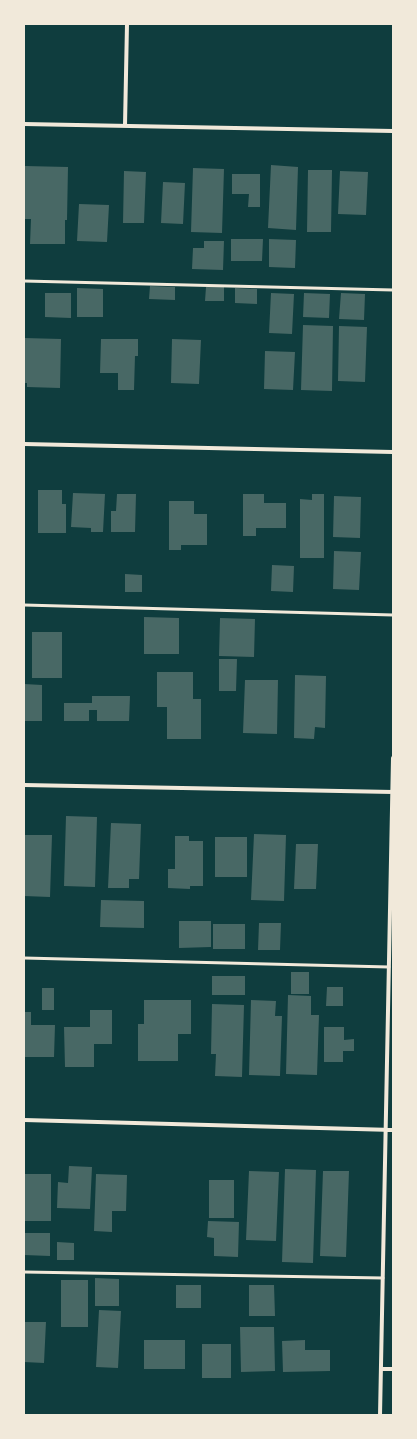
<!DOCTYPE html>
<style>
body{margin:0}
#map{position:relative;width:417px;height:1439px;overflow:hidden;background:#0f3d3e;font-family:"Nunito Sans",sans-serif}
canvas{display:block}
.frame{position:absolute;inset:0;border:25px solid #f1e9da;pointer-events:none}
</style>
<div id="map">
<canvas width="417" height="1439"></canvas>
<div class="frame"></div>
</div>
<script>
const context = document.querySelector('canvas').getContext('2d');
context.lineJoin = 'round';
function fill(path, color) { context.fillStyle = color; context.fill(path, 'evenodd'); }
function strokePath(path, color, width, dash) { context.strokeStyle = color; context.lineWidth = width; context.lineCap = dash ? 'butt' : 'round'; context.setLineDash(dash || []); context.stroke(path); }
fill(new Path2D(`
 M271,165L298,167L296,230L268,228Z
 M25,166L68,167L67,220H65V244H30L31,219H24Z
 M193,168L224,169L222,233L191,232Z
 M308,170H332L331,232H307Z
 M124,171L146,172L144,223H123Z
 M340,171L368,172L366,215L338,214Z
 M232,174H260V207H248L249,194H232Z
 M163,182L185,183L183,224L161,223Z
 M79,204L109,205L107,242L77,241Z
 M231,239H263L262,261H231Z
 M269,239L296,240L295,268L269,267Z
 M204,241H224L223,270L192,269L193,248H204Z
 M150,286L175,287V300L149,299Z
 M206,287H224V301H205Z
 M77,288L103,289V317H77Z
 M235,288L257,289V304L235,303Z
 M45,293H71V318L45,317Z
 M271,293L294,294L292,334L269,333Z
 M304,293L330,294L329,318L303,317Z
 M341,293L365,294L364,320L339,319Z
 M303,325L333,326L332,391L301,390Z
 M339,326L367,327L365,382L338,381Z
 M24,338L61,339L60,388L27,387V383H24Z
 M101,339H138V356H135L134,390H118V373H100Z
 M172,339L201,340L199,384L171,383Z
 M265,351L295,352L293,390L264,389Z
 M38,490H62V504H66V533H38Z
 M73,493L105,494L103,532H91V528L71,527Z
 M117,494H136L135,532H111V511H116Z
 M243,494H264V503H286V528H256V536H243Z
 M312,494H324V558H300V499L312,500Z
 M334,496L361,497L360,538L333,537Z
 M169,501H194V514H207V545H181V550H169Z
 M334,551L361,552L359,590L333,589Z
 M272,565L294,566L293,592L271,591Z
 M125,574L142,575V592H125Z
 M144,617L179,618V654H144Z
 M220,618L255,619L254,657L219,656Z
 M32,632H62V678H32Z
 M219,659H237L236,691H219Z
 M157,672H193V699H201V739H167V707H157Z
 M295,675L326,676L325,728L315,727L314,739L294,738Z
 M245,680H278L277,734L243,733Z
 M24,684L42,685V721H24Z
 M92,696H130L129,721H97V710H89V721H64V703H92Z
 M66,816L97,817L95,887L64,886Z
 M111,823L141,824L139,879H129V888H108Z
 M254,834L286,835L284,901L251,900Z
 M24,835H52L50,897L24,896Z
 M175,836H189V841H203V886H190V889L168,888V869H175Z
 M215,837H247V877H215Z
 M296,844H318L316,889H294Z
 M101,900L144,901V928L100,927Z
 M179,921H211V947L179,948Z
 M259,923H281L280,950H258Z
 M213,924H245V949H213Z
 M291,972H309V994H291Z
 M212,976H245V995H212Z
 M327,987H343V1006H326Z
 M42,988H54V1010H42Z
 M288,995L311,996V1015H319L317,1075L286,1074Z
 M144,1000H191V1034H178V1061H138V1024H144Z
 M251,1000L276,1001L275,1016H282L280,1076L249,1075Z
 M212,1004L244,1005L242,1077L215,1076L216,1054H211Z
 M90,1010H112V1044H94V1067H65L64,1027H90Z
 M24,1012H31V1025H55L54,1057H24Z
 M324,1027H344V1040L354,1039V1051H343V1062H324Z
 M69,1166L92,1167L90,1209L57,1208L58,1182L68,1183Z
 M285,1169L316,1170L313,1263L282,1262Z
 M249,1171L279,1172L276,1241L246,1240Z
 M323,1171H349L346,1257L320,1256Z
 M24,1174H51V1221H24Z
 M96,1174L127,1175L126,1211H112V1232L94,1231Z
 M209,1180H234V1218H209Z
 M208,1221L239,1222L238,1257L214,1256V1238L207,1237Z
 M24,1233H50V1256L24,1255Z
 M57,1242L74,1243V1260H57Z
 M95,1278L119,1279V1306H95Z
 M61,1280H88V1327H61Z
 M176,1285H201V1308H176Z
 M249,1285H274L275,1316H249Z
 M99,1310L121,1311L118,1368L96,1367Z
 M24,1322H46L44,1363L24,1362Z
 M240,1327H274L275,1371L241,1372Z
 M144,1340H185V1369H144Z
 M305,1340V1350H330V1371L283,1372L282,1341Z
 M202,1344H231V1378H202Z`), '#486865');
strokePath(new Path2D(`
 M24,281L393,290
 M24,605L393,615
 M24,958L389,967
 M24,1272L383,1278`), '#f1e9da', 3);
strokePath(new Path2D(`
 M24,124L393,131
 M125,125L127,24
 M24,444L393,452
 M24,785L393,792
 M24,1120L393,1130
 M381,1369H393
 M380,1415L393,758`), '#f1e9da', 4);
</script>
